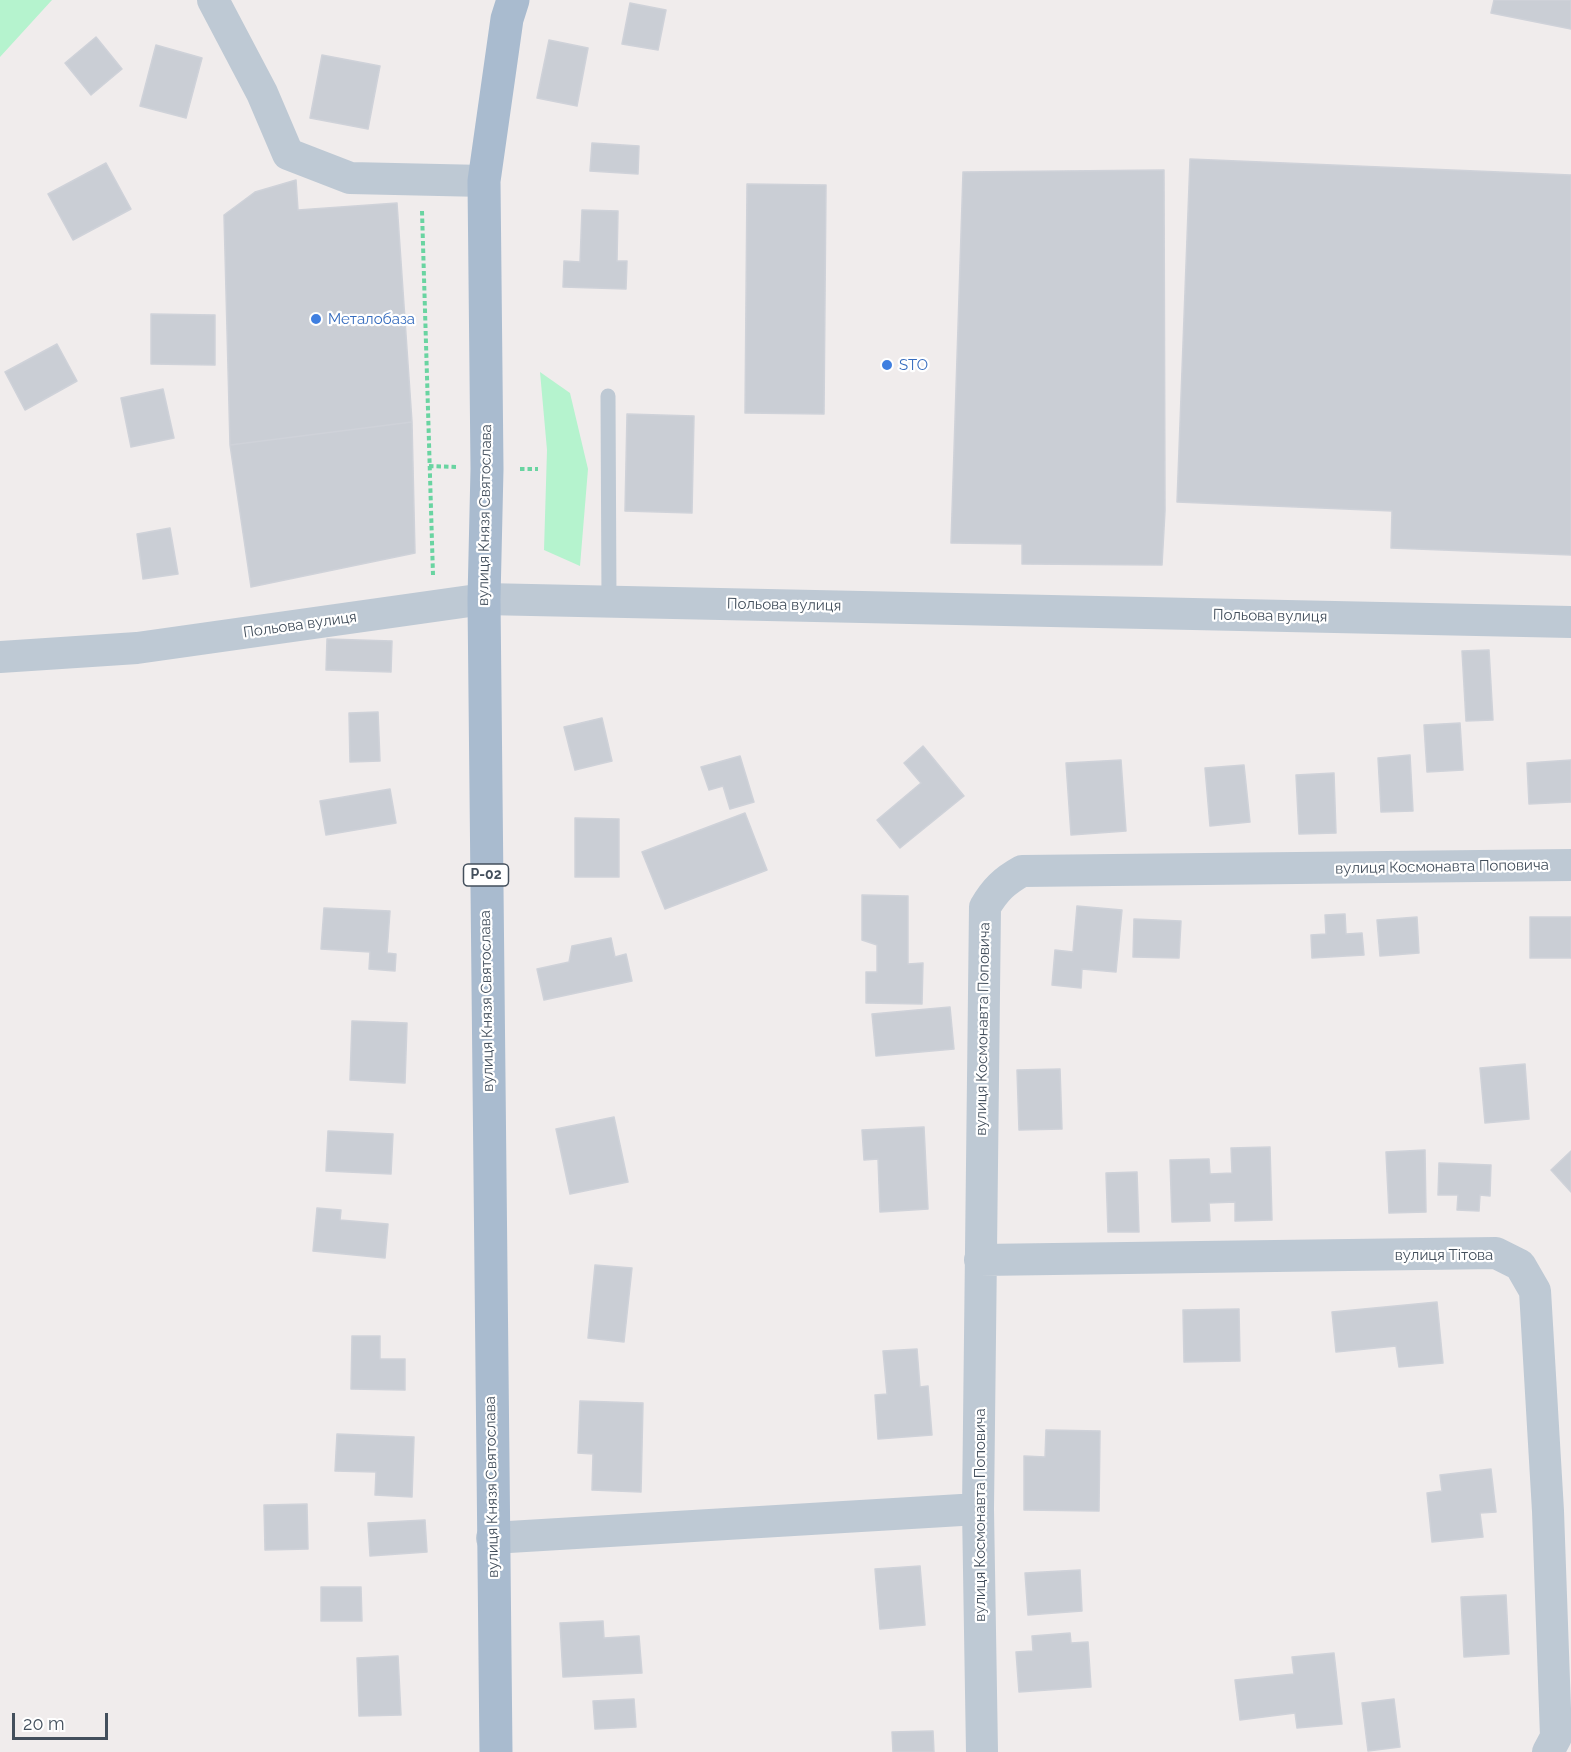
<!DOCTYPE html>
<meta charset="utf-8">
<style>
body{margin:0}
#map{position:relative;width:1571px;height:1752px;overflow:hidden;background:#f0ecec;font-family:Raleway,sans-serif}
canvas{display:block}
.scale{position:absolute;left:12px;top:1713px;width:96px;height:27px;box-sizing:border-box;border:3px solid #434f5c;border-top:0;padding-left:8px;font-size:18px;line-height:21px;white-space:nowrap;color:#434f5c;-webkit-text-stroke:4px #fff;paint-order:stroke}
</style>
<div id="map">
<canvas width="1571" height="1752"></canvas>
<div class="scale">20 m</div>
</div>
<script>
const context = document.querySelector('canvas').getContext('2d');
context.lineJoin = 'round';
function fill(path, color) { context.fillStyle = color; context.fill(path, 'evenodd'); }
function strokePath(path, color, width, dash) { context.strokeStyle = color; context.lineWidth = width; context.lineCap = dash ? 'butt' : 'round'; context.setLineDash(dash || []); context.stroke(path); }
function drawText(font, color, halo, rows, align = 'center') {
  context.font = font + ' Raleway,sans-serif'; context.lineWidth = 4.5; context.setLineDash([]); context.textBaseline = 'middle'; context.strokeStyle = halo; context.fillStyle = color; for (const [text, x, y, turn = 0] of rows) {
    context.save(); context.translate(x, y); context.rotate((+turn || 0) * Math.PI / 180); context.textAlign = isNaN(turn) ? turn : align; if (halo) context.strokeText(text, 0, 0); context.fillText(text, 0, 0); context.restore();
  }
}
fill(new Path2D(`
 M0,0H52L0,57Z
 M540,372L570,393L588,469L580,566L544,550L547,450Z`), '#b5f3ce');
const building = new Path2D(`
 M1494,0H1571V29L1491,13Z
 M630,3L666,10L658,50L622,44Z
 M96,37L122,69L91,95L65,63Z
 M549,40L588,48L577,106L537,98Z
 M156,45L202,58L186,118L140,106Z
 M322,55L380,66L368,129L310,118Z
 M592,143L639,146L638,174L590,171Z
 M1190,159L1571,175V555L1391,548L1392,511L1177,502Z
 M106,163L131,209L73,240L48,194Z
 M1164,170L1165,511L1162,565L1022,564V544L951,543L963,172Z
 M296,180L298,210L397,203L412,422L230,445L224,215L255,192Z
 M747,184L826,185L824,414L745,413Z
 M582,210L618,211L617,261H627L626,289L563,287L564,261L580,262Z
 M151,314L215,315V365L151,364Z
 M57,344L77,381L25,410L5,372Z
 M163,389L174,438L131,447L121,398Z
 M627,414L694,416L692,513L625,511Z
 M412,422L415,553L251,587L230,445Z
 M170,528L178,574L143,579L137,534Z
 M327,639L392,641L391,672L326,670Z
 M1489,650L1493,720L1466,721L1462,651Z
 M378,712L380,761L350,762L349,713Z
 M602,718L612,761L575,770L564,727Z
 M1460,723L1463,770L1427,772L1424,725Z
 M923,746L964,796L900,848L877,820L921,783L904,763Z
 M1410,755L1413,811L1381,812L1378,758Z
 M740,756L754,802L730,809L723,786L709,790L701,767Z
 M1121,760L1126,831L1071,835L1066,763Z
 M1571,760V802L1529,804L1527,763Z
 M1244,765L1250,822L1210,826L1205,768Z
 M1334,773L1336,833L1299,834L1296,775Z
 M390,789L396,823L326,835L320,801Z
 M745,813L767,870L665,909L642,852Z
 M575,818L619,819V877H575Z
 M862,895L908,896V964L923,963L922,1004L866,1003V972H877V945L862,940Z
 M1077,906L1122,910L1116,972L1082,969L1081,988L1052,985L1055,950L1073,952Z
 M324,908L390,911L387,953L396,954L395,971L369,969L370,952L321,949Z
 M1345,914L1346,934L1362,933L1364,955L1312,958L1311,935L1326,934L1325,915Z
 M1417,917L1419,953L1380,956L1377,920Z
 M1530,917H1571V958H1530Z
 M1134,919L1181,921L1179,958L1133,957Z
 M611,938L615,957L626,954L632,981L544,1000L537,969L569,962L572,946Z
 M950,1007L954,1049L876,1056L872,1014Z
 M352,1021L407,1023L405,1083L350,1080Z
 M1525,1064L1529,1119L1485,1123L1480,1068Z
 M1060,1069L1062,1129L1019,1130L1017,1070Z
 M614,1117L628,1182L570,1194L556,1129Z
 M924,1127L928,1209L880,1212L878,1159L864,1160L862,1130Z
 M328,1131L393,1134L391,1174L326,1171Z
 M1270,1147L1272,1220L1235,1221V1202L1209,1203L1210,1221L1172,1222L1170,1160L1209,1159L1210,1174L1232,1173L1231,1148Z
 M1425,1150L1426,1212L1389,1213L1386,1152Z
 M1571,1151V1192L1551,1170Z
 M1439,1163L1491,1165L1490,1196L1480,1195L1479,1211L1457,1210L1458,1195H1438Z
 M1137,1172L1139,1232H1108L1106,1173Z
 M317,1208L341,1210L340,1220L388,1224L385,1258L313,1251Z
 M595,1265L632,1268L624,1342L588,1338Z
 M1437,1302L1443,1363L1399,1367L1396,1346L1336,1352L1332,1312Z
 M1239,1309L1240,1361L1184,1362L1183,1310Z
 M352,1336H380V1359H405V1390L351,1389Z
 M917,1349L920,1387L928,1386L932,1435L878,1439L875,1395L887,1394L883,1351Z
 M580,1401L643,1403L641,1492L592,1490L593,1454L578,1453Z
 M1046,1430L1100,1431L1099,1511L1024,1510V1456L1045,1457Z
 M337,1434L414,1437L412,1497L375,1495L376,1472L335,1471Z
 M1491,1469L1496,1512L1480,1513L1483,1537L1432,1542L1427,1493L1442,1491L1440,1475Z
 M307,1504L308,1549L265,1550L264,1505Z
 M425,1520L427,1552L370,1556L368,1523Z
 M920,1566L925,1625L880,1629L875,1569Z
 M1080,1570L1082,1611L1028,1615L1025,1573Z
 M321,1587H361L362,1621H321Z
 M1506,1595L1509,1654L1464,1657L1461,1597Z
 M603,1621L604,1638L639,1636L642,1673L563,1677L560,1623Z
 M1070,1633L1071,1643L1088,1642L1091,1687L1019,1692L1016,1652L1033,1651L1032,1636Z
 M1334,1653L1342,1724L1297,1728L1295,1713L1240,1720L1235,1680L1294,1674L1292,1657Z
 M398,1656L401,1715L359,1716L357,1658Z
 M634,1699L636,1727L595,1729L593,1701Z
 M1394,1699L1400,1747L1368,1751L1362,1703Z
 M933,1731L934,1752H893L892,1732Z`);
fill(building, '#caced5');
strokePath(building, '#cfd2d9', 1.5);
strokePath(new Path2D(`
 M422,211L433,575
 M429,466L456,467
 M520,469H538`), '#69d4a1', 4, [4.5, 3]);
strokePath(new Path2D(`
 M608,396L609,601`), '#bec9d4', 15);
strokePath(new Path2D(`
 M213,0L262,93L288,154L350,178L484,181
 M0,657L137,648L484,599L1571,622
 M980,1260L1496,1253L1520,1265L1535,1291L1548,1511L1556,1737L1548,1752
 M492,1538L978,1509
 M982,1752L978,1509L985,907C995,890 1004,881 1022,871L1571,865`), '#bec9d4', 32);
strokePath(new Path2D(`
 M496,1752L484,599L487,469L484,181L507,19L513,0`), '#a9bbcf', 33);
for (const [x, y, r, color] of [
 [316,319,6,"#3f7fe0"],
 [887,365,6,"#3f7fe0"]
]) { const dot = new Path2D(); dot.arc(x, y, r, 0, 2 * Math.PI); context.fillStyle = color; context.fill(dot); strokePath(dot, '#fff', 2); }
for (const [x, y, w] of [
 [486,875,45]
]) { const box = new Path2D(); box.roundRect(x - w / 2, y - 11, w, 22, 4.5); context.fillStyle = '#fff'; context.fill(box); strokePath(box, '#434f5c', 1.5); }
drawText('bold 14px', '#434f5c', null, [
 ["Р-02",486,875]
]);
drawText('15px', '#366cbe', '#fff', [
 ["Металобаза",328,319],
 ["STO",899,365]
], 'left');
drawText('15px', '#434f5c', '#fff', [
 ["вулиця Князя Святослава",485,515,-89],
 ["Польова вулиця",784,605,1],
 ["Польова вулиця",1270,616,1],
 ["Польова вулиця",300,625,-8],
 ["вулиця Космонавта Поповича",1442,867,-1],
 ["вулиця Князя Святослава",487,1001,-91],
 ["вулиця Космонавта Поповича",983,1029,-89],
 ["вулиця Тітова",1444,1255],
 ["вулиця Князя Святослава",492,1487,-91],
 ["вулиця Космонавта Поповича",980,1515,-90]
]);
</script>
